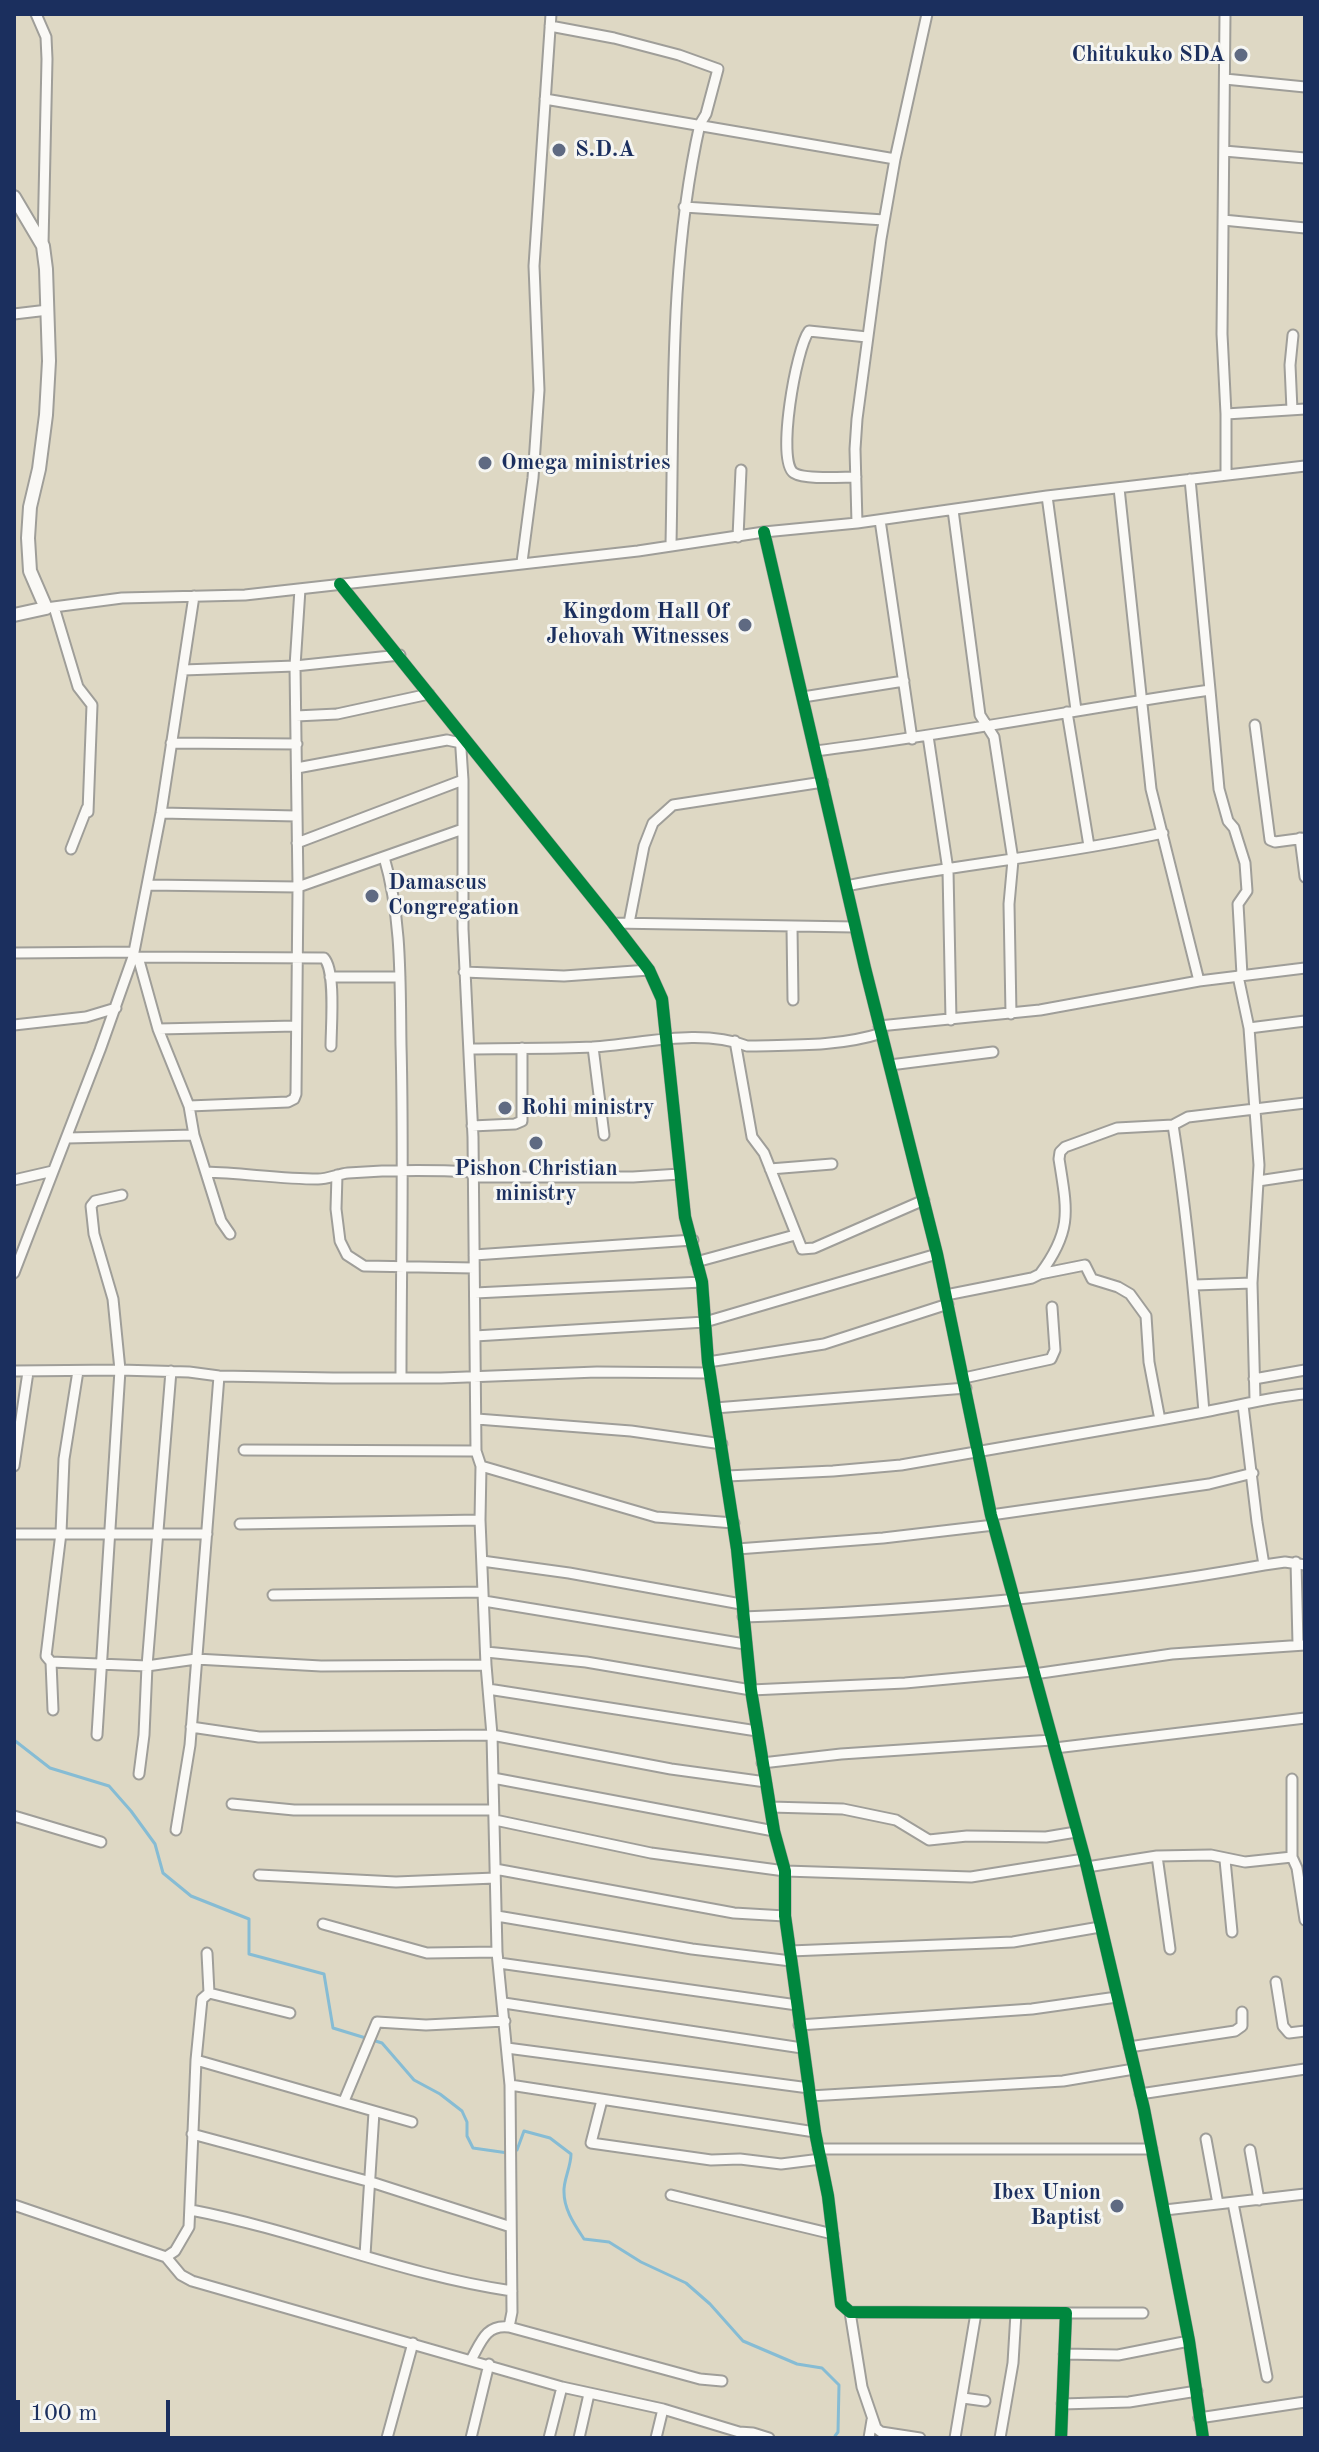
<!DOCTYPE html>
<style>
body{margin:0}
#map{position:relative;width:1319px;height:2452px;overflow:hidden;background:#ded8c4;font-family:"Old Standard TT",serif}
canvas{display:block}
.frame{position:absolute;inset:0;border:16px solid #1b2f5e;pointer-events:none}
.scale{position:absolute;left:16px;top:2400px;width:154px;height:36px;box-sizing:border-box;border:4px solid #1b2f5e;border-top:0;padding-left:10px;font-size:24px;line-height:28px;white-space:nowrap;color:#1b2f5e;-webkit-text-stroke:6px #f6f6f2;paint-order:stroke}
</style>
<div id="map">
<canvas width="1319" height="2452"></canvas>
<div class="frame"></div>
<div class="scale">100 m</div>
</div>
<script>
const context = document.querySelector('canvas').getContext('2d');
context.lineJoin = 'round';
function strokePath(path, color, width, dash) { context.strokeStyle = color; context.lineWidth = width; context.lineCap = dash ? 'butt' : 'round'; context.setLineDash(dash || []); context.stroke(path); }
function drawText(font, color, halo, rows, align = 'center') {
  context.font = font + ' "Old Standard TT",serif'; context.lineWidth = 6; context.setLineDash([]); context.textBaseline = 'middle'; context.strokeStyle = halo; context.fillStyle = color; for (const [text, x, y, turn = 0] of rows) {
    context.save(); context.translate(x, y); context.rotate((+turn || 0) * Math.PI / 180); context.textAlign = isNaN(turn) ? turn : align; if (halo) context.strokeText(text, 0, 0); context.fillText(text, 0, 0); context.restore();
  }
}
strokePath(new Path2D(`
 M14,1740L50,1768L109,1786L131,1811L155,1844L163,1873L191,1896L249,1919V1954L324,1974L333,2028L382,2043L414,2080L440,2094L462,2111L467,2122V2136L473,2148L508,2153L517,2150L524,2131L550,2138L571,2154C571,2167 563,2181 564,2192C564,2210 575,2225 584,2239L609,2242L641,2262L686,2283L710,2304L743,2341L797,2364L822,2368L839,2385L838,2432L835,2436`), '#86bcd4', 3);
const street = new Path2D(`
 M36,14L46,37L47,59L43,244
 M1225,14L1222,334L1226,414V473
 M550,26L614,38L679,55L718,69L706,114L700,124C669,261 674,404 671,544
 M1225,79L1305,87
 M545,99L895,159
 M1224,151L1305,158
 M684,207L884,220
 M1223,220L1305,228
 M14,314L48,310
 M1292,410L1290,365L1293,335
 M1226,414L1305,409
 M856,477C842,477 805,480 794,473C776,462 796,348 809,331L867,337
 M1119,488L1151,789L1199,981
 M1047,496L1076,710
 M953,510L980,715L994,737L1013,860L1009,904L1011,1014
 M880,520L912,739
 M857,523L855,449L857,419L881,239L895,159L927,14
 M764,532L865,968L937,1254L991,1515L1087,1867L1144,2109L1189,2341L1203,2438
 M738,537L741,470
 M522,562L533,478L539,390L534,266L551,14
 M340,584L613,923L649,970L662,999L685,1217L702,1282L708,1362L737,1549L751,1690L774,1831L785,1871V1916L790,1951L815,2132L828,2196L841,2304L850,2312L1066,2313L1061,2438
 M54,607L78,687L92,705L88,812
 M46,608L122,598L245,595L638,551L764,532L857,523L1047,496L1305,466
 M183,670L295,666L400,655
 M1210,690L1219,789L1228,821L1234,828L1245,863L1247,891L1238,904L1242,975
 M803,697L904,681
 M1067,712L1089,846
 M296,716L337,714L429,694
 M1255,725L1270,840L1275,842L1305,838
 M460,734L463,780V929L473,1137L476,1451L481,1466L480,1520L486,1665L492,1735L497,1952L510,2085L512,2312L509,2327C486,2324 481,2342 471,2360
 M928,736L948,870L951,1020
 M171,743L297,744
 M815,751C948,735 1078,709 1210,690L1190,479
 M297,768L447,740L461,743
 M161,813L296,816
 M1300,838L1305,877
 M297,843L463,780
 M71,849L87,808
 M384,857C402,918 400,982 401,1045C404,1156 401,1266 401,1377
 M148,885L298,887L463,829
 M846,886C951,865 1058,856 1163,833
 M613,923L855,927
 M629,923L644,846L653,823L673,805L823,782
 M792,927L793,1000
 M14,953L134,952
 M133,957L324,958C336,971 331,1027 331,1046
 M138,957L158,1029L189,1106L194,1135L221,1221L230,1234
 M464,972L564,976L649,970
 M1238,976L1249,1028L1259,1165L1252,1283L1255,1400
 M330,977H400
 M14,1025L86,1017L116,1008
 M879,1026L1040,1010L1199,981L1305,968
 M1249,1028L1305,1021
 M158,1029L296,1026
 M735,1041L752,1137L764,1153L802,1249L814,1248L924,1200
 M593,1047L604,1135
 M469,1049C511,1048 552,1049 593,1047C642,1044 700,1028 747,1046C792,1045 838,1047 882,1033
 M890,1065L993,1052
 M189,1106L288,1102L294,1099L296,1094L298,887L295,666L300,589
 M1173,1125L1188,1117L1305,1103
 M472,1126L515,1124L522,1121V1048
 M67,1138L194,1135
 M770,1169L832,1164
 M206,1172C243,1173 280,1179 318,1179C328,1179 338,1174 348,1173C390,1170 432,1170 473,1172
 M337,1175L336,1209L340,1241L347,1255L364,1266L474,1268
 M473,1177H633L680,1174
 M14,1180L53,1171
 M1258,1181L1305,1174
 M474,1255L693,1240
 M696,1262L795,1235
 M14,1273L100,1050L133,957L161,813L194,596
 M1040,1274L1085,1265L1092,1279L1118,1287L1130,1294L1146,1316L1149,1362L1160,1420L1204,1412
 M1195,1285L1252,1283
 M475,1293L702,1282
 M946,1295L1032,1278L1040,1274C1073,1230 1067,1210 1059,1159L1060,1152L1065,1147L1117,1128L1173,1125C1188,1220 1196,1316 1204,1412C1238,1406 1270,1397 1305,1394
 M475,1336L705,1322L937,1254
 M708,1362L824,1344L948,1304
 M14,1371L120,1370L189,1372L219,1376L333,1378H441L597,1372L709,1373
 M78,1371L64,1459L61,1533L46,1656L51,1662L147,1666L196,1659L321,1666L486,1665
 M964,1378L1051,1359L1055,1350L1052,1307
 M1254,1379L1305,1370
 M715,1408L966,1388
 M477,1419L631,1431L722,1444
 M244,1450L476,1451
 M14,1466L28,1372
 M481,1466L656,1517L734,1523
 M727,1476L833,1471L901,1465L1160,1420
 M991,1515L1209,1484L1253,1473
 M240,1524L480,1520
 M14,1534H207
 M737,1549L883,1538L994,1525
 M482,1561L569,1573L741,1604
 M1296,1562L1298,1644
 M1264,1565L1285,1562L1305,1565
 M273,1595L483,1592
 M484,1601L745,1644
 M743,1617C918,1611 1092,1596 1264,1565L1257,1522L1243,1405
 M486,1652L586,1662L751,1690L905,1683L1033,1671
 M51,1662L53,1710
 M1034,1674L1172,1654L1305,1645
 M488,1689L757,1731
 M191,1727L259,1737L492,1735L671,1769L766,1782
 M97,1735L120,1370L113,1299L94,1234L91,1206L95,1201L122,1195
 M1055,1748L1305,1718
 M762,1763L841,1754L1052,1740
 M139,1774L144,1735L147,1666L171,1371
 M493,1778L774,1831
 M1292,1779V1857
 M232,1804L294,1810H493
 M770,1807L843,1809L896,1820L929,1840L967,1836L1046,1837L1076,1832
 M14,1816L101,1842
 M495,1820L651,1853L785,1871L971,1877L1084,1859
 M176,1830L190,1745L219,1376
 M1157,1856L1170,1949
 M1225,1860L1232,1932
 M1087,1867L1157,1856L1211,1855L1245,1862L1292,1857L1297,1868L1305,1920
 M495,1869L734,1913L785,1916
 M259,1875L396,1882L495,1878
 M497,1916L692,1949L791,1961
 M323,1924L427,1953L497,1952
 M790,1951L1013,1942L1100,1927
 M207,1953L209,1993
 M499,1963L797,2005
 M1276,1982L1283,2026L1289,2033L1305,2031
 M504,2003L802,2048
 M799,2025L1032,2009L1117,1997
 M1129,2047L1235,2031L1242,2026V2012
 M507,2048L809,2088
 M196,2060L412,2122
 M510,2085L815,2132
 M1140,2094L1305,2069
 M810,2096L1063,2081L1134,2069
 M602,2100L591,2143L711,2160L740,2159L781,2164L821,2159
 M344,2101L377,2022L426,2025L505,2021
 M192,2134L371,2182L511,2227
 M1206,2139L1218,2204
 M818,2149H1152
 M1250,2150L1259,2200
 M671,2195L833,2234
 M1233,2203L1267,2377
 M14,2205L166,2257L181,2275L192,2281L562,2387L663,2409L739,2432L753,2433L769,2438
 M191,2210C300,2231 403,2275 512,2291
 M1165,2210L1305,2194
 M365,2255L374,2112
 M166,2257L175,2251L189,2227L196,2060L202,1999L209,1993L290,2013
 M850,2312L862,2387L876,2428L881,2432L920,2438
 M1066,2313H1143
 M509,2327L700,2379L722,2381
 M1064,2354L1118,2355L1189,2341
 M963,2398L985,2401
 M1062,2404L1129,2402L1197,2391
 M1199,2418L1305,2402
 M387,2438L413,2343
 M471,2438L489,2364
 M549,2438L562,2387
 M579,2438L589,2394
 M656,2438L663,2409
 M869,2438L872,2420
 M955,2438L976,2313
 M1000,2438L1013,2363L1016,2313`);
const secondary = new Path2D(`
 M14,197L43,246L46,269L49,361L46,415L39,469L30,507L28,538L30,571L46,608L14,615`);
strokePath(street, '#9f9e99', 13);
strokePath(secondary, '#9f9e99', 16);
strokePath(street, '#faf9f6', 9);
strokePath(secondary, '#faf9f6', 12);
strokePath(new Path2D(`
 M764,532L865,968L937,1254L991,1515L1087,1867L1144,2109L1189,2341L1203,2438
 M340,584L613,923L649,970L662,999L685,1217L702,1282L708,1362L737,1549L751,1690L774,1831L785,1871V1916L790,1951L815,2132L828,2196L841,2304L850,2312L1066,2313L1061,2438`), '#00873e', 12);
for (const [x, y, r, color] of [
 [1241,55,8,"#5f6a82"],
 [559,150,8,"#5f6a82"],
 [485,463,8,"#5f6a82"],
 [745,625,8,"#5f6a82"],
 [372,896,8,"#5f6a82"],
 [505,1108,8,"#5f6a82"],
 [536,1143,8,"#5f6a82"],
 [1117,2206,8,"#5f6a82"]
]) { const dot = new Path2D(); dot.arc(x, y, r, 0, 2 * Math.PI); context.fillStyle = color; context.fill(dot); strokePath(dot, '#f6f6f2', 3); }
drawText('bold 22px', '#1b2f5e', '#f6f6f2', [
 ["Chitukuko SDA",1225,55,"right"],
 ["S.D.A",575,150],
 ["Omega ministries",501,463],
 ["Kingdom Hall Of",729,612,"right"],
 ["Jehovah Witnesses",729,637,"right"],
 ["Damascus",388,883],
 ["Congregation",388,908],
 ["Rohi ministry",521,1108],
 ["Pishon Christian",536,1169,"center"],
 ["ministry",536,1194,"center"],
 ["Ibex Union",1101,2193,"right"],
 ["Baptist",1101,2218,"right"]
], 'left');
</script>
